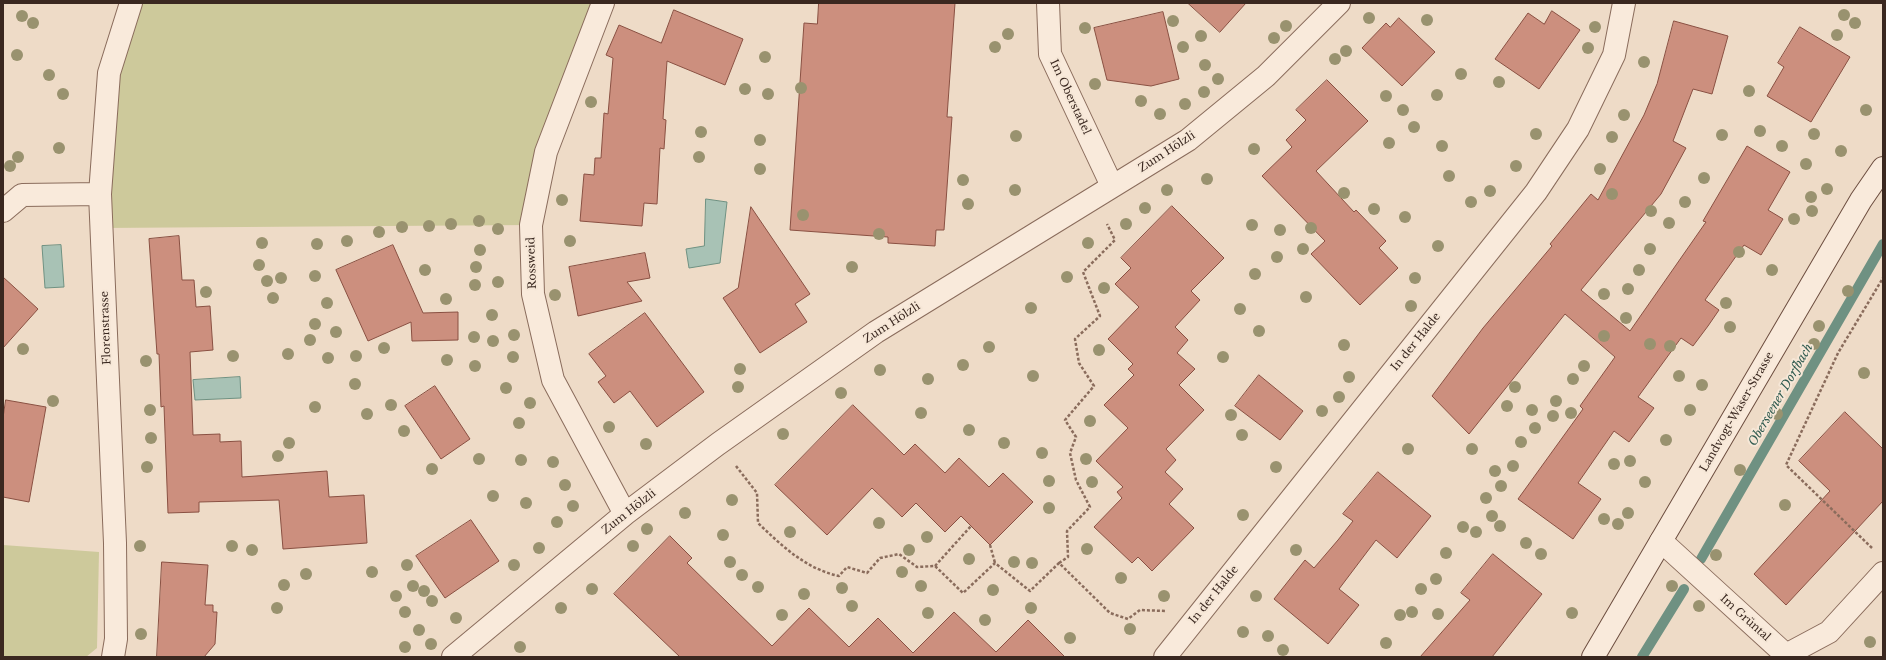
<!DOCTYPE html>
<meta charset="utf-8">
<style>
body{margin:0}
#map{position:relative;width:1886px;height:660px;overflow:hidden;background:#eedbc7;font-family:"Libre Baskerville",serif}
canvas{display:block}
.frame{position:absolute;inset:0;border:4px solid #3a2820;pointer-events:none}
</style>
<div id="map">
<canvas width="1886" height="660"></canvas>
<div class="frame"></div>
</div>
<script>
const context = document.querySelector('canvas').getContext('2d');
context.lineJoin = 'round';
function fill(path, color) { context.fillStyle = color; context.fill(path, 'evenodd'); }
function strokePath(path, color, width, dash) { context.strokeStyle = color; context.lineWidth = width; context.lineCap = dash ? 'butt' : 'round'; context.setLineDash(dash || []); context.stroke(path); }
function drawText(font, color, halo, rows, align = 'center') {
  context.font = font + ' "Libre Baskerville",serif'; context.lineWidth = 4; context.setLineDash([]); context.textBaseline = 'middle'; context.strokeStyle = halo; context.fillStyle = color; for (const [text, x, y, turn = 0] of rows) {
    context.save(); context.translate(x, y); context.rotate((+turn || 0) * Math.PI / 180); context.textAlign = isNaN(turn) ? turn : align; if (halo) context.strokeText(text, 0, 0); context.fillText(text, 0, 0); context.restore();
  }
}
fill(new Path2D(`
 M131,3H603L531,225L102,228L100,194Z
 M3,545L99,552L97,648L86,657H3Z`), '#cdc99b');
const water = new Path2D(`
 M706,199L727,202L720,263L689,268L686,249L704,246Z
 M61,245L64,287L45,288L42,246Z
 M240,377L241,398L195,400L193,380Z`);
fill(water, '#a8c2b5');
strokePath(water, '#6f9182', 1);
strokePath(new Path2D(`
 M1701,559L1883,244
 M1642,657L1684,589`), '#6f9182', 10);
const building = new Path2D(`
 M819,3H955L947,117H952L944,230H936L935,246L888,243V237L790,230L804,23L817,24Z
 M1188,3H1246L1220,32Z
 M674,10L743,39L725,85L667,61L663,119L666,120L664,149L660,148L657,204L644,203L642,226L580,221L584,174L594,175L595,158H601L604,113L608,114L613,58L606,55L619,25L661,43Z
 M1552,11L1580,30L1539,89L1495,59L1528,13L1544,24Z
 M1163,12L1179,79L1151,86L1107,80L1094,28Z
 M1399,18L1435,52L1402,86L1362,48L1386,23L1390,27Z
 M1674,21L1728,36L1712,94L1693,89L1673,141L1686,148L1661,194L1581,290L1630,331L1706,222L1703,221L1747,146L1790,172L1768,210L1783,219L1761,255L1744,245L1705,300L1719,310L1708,326L1693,346L1681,338L1638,397L1654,408L1629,442L1614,431L1578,483L1601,499L1573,539L1518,499L1583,409L1580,406L1615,357L1565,314L1469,434L1432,396L1483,328L1552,246L1550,244L1591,194L1598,200L1644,115L1657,84Z
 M1800,27L1850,57L1811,122L1767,96L1784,67L1778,63Z
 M1327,80L1368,121L1316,171L1354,212L1356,210L1386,241L1379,248L1398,268L1360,305L1311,254L1325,241L1262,176L1292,147L1286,140L1306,120L1296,110Z
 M1172,206L1224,258L1191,291L1200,300L1175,327L1188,340L1177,353L1195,369L1179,385L1204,410L1166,449L1176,460L1165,472L1183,489L1169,504L1194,528L1152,571L1138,557L1132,563L1094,527L1122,498L1117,492L1123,487L1096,461L1128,428L1104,405L1134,375L1128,369L1133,364L1108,339L1139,307L1115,284L1131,268L1121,258Z
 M751,207L810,294L795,304L807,322L760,353L723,298L738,288Z
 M179,236L182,280H194L196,307L210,306L213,350L190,352L193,435L220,434V442L241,441L242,477L327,471L329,497L364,495L367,543L283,549L279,500L199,502V512L168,513L164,406L161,407L159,354H157L149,239Z
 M393,245L423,313L458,312V340L412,341L411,322L368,341L336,270Z
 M645,253L650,278L627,282L642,301L578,316L569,267Z
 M3,277L38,309L3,348Z
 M645,313L704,392L657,427L630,391L614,403L598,382L606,376L589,354Z
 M1259,375L1303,411L1280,440L1235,406Z
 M435,386L470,439L441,459L405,406Z
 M6,400L46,407L29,502L3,497V418Z
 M853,405L904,455L915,444L945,473L959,458L989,487L1003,473L1033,502L990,545L961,516L945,532L916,503L902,517L872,488L827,535L775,485Z
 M1845,412L1883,449V501L1786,605L1754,574L1830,491L1799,461Z
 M1378,472L1431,516L1397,558L1376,540L1339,589L1359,605L1328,644L1274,599L1305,560L1314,568L1338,540L1353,521L1343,514Z
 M471,520L499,561L445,598L416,556Z
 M670,536L692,558L687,563L772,646L809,608L849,647L878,618L913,653L954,612L996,652L1028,620L1065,657H680L614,594Z
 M1493,554L1542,594L1492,657H1420L1470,600L1461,593Z
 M162,562L208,565L205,605H213V612H217L215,644L204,657H157Z`);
fill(building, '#cc8f7e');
strokePath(building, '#895042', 1);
const street = new Path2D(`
 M603,3L546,152L531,225L533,294L553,380L625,514
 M1048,3L1050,54L1112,186
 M3,211L22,195L100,194
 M1661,541L1786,655L1829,632L1883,573
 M113,657L116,639L115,543L100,194L109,73L131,3
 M453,657L625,514L718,444L876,332L1188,140L1266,76L1339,3
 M1165,657L1536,192L1578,129L1614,55L1624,3`);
const secondary = new Path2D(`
 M1593,657L1861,200L1883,168`);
strokePath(street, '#8a6c5c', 24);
strokePath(secondary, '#6c4d3f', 24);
strokePath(new Path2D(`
 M736,466L757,493L758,523C782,546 806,569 839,576L847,567L867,573L880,558L899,554L917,567L935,566L963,593L995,563L1030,591L1059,563L1110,613L1128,619L1140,610L1166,611
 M990,545L995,563
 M1872,548L1786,465L1838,353L1883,278
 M1059,563L1068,557L1067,531L1090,507L1076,480L1070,453L1076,437L1065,420L1094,386L1079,363L1075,339L1100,316L1083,272L1115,240L1107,224
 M935,566L971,526`), '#8a6c5c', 2.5, [3, 2]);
strokePath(street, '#f9eadb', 22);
strokePath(secondary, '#f9eadb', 22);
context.fillStyle = '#99926f';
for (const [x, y] of [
 [1844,15],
 [22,16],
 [1369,18],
 [1427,20],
 [1173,21],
 [33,23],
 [1855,23],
 [1286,26],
 [1595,27],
 [1085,28],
 [1008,34],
 [1837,35],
 [1201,36],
 [1274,38],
 [995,47],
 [1183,47],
 [1588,48],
 [1346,51],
 [17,55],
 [765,57],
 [1335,59],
 [1644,62],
 [1205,65],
 [1461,74],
 [49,75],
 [1218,79],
 [1499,82],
 [1095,84],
 [801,88],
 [745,89],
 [1749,91],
 [1204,92],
 [63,94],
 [768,94],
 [1437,95],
 [1386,96],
 [1141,101],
 [591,102],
 [1185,104],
 [1403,110],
 [1866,110],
 [1160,114],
 [1624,115],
 [1414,127],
 [1760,131],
 [701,132],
 [1536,134],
 [1814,134],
 [1722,135],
 [1016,136],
 [1612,137],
 [760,140],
 [1389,143],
 [1442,146],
 [1782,146],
 [59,148],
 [1254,149],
 [1841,151],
 [18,157],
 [699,157],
 [1806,164],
 [10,166],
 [1516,166],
 [760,169],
 [1600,169],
 [1449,176],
 [1704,178],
 [1207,179],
 [963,180],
 [1827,189],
 [1015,190],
 [1167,190],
 [1490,191],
 [1344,193],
 [1612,194],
 [1811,197],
 [562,200],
 [1471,202],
 [1685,202],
 [968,204],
 [1145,208],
 [1374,209],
 [1651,211],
 [1812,211],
 [803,215],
 [1405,217],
 [1794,219],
 [479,221],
 [1669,223],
 [451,224],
 [1126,224],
 [1252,225],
 [429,226],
 [402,227],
 [1311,228],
 [498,229],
 [1280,230],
 [379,232],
 [879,234],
 [347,241],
 [570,241],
 [262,243],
 [1088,243],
 [317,244],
 [1438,246],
 [1303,249],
 [1650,249],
 [480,250],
 [1739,252],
 [1277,257],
 [259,265],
 [476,267],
 [852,267],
 [425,270],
 [1639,270],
 [1772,270],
 [1255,274],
 [315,276],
 [1067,277],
 [281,278],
 [1415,278],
 [267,281],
 [498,282],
 [475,285],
 [1104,288],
 [1628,289],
 [1848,291],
 [206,292],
 [1604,294],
 [555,295],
 [1306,297],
 [273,298],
 [446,299],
 [327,303],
 [1726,303],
 [1411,306],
 [1031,308],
 [1240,309],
 [492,315],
 [1626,318],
 [315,324],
 [1819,326],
 [1730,327],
 [1259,331],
 [336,332],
 [514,335],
 [1604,336],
 [474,337],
 [310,340],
 [493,341],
 [1650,344],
 [1814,344],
 [1344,345],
 [1670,346],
 [989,347],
 [384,348],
 [23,349],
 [1099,350],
 [288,354],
 [233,356],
 [356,356],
 [513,357],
 [1223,357],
 [328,358],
 [447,360],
 [146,361],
 [963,365],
 [475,366],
 [1584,366],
 [740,369],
 [880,370],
 [1864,373],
 [1033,376],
 [1679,376],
 [1349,377],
 [928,379],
 [1573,379],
 [355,384],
 [1702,385],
 [738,387],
 [1515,387],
 [506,388],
 [841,393],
 [1339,397],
 [53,401],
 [1556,401],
 [530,403],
 [391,405],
 [1507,406],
 [315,407],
 [150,410],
 [1532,410],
 [1690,410],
 [1322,411],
 [921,413],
 [1571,413],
 [367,414],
 [1777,414],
 [1231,415],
 [1553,416],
 [1090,421],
 [519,423],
 [609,427],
 [1535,428],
 [969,430],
 [404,431],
 [783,434],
 [1242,435],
 [151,438],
 [1666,440],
 [1521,442],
 [289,443],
 [1004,443],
 [646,444],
 [1408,449],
 [1472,449],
 [1042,453],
 [278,456],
 [479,459],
 [1086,459],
 [521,460],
 [1630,461],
 [553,462],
 [1614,464],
 [1513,466],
 [147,467],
 [1276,467],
 [432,469],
 [1740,470],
 [1495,471],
 [1049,481],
 [1092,482],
 [1645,482],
 [565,485],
 [1501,486],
 [493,496],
 [1486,498],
 [732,500],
 [526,503],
 [1785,505],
 [573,506],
 [1049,508],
 [685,513],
 [1628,513],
 [1243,515],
 [1492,516],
 [1604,519],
 [557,522],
 [879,523],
 [1618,524],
 [1500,526],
 [1463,527],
 [647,529],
 [790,532],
 [1476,532],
 [723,535],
 [927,537],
 [1526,543],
 [140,546],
 [232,546],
 [633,546],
 [539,548],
 [1087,549],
 [252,550],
 [909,550],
 [1296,550],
 [1446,553],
 [1541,554],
 [1716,555],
 [969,559],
 [730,562],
 [1014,562],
 [1032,563],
 [407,565],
 [514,565],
 [372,572],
 [902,572],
 [306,574],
 [742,575],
 [1121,578],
 [1436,579],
 [284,585],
 [413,586],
 [921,586],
 [1672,586],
 [758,587],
 [842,588],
 [592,589],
 [1421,589],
 [993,590],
 [424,591],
 [804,594],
 [396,596],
 [1164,596],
 [1256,596],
 [432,601],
 [852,606],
 [1699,606],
 [277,608],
 [561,608],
 [1031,608],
 [405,612],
 [1412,612],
 [928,613],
 [1572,613],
 [1438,614],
 [782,615],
 [1400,615],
 [456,618],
 [985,620],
 [1130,629],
 [419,630],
 [1243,632],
 [141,634],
 [1268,636],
 [1070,638],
 [1870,642],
 [1386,643],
 [431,644],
 [405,647],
 [520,647],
 [1283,650]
]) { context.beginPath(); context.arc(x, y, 6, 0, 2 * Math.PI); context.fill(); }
drawText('11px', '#3a2820', '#f6e7d7', [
 ["Im Oberstadel",1070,97,65],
 ["Zum Hölzli",1167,152,-33],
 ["Rossweid",532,263,-92],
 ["Zum Hölzli",892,323,-33],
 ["Florenstrasse",106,328,-92],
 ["In der Halde",1416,342,-51],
 ["Landvogt-Waser-Strasse",1737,412,-60],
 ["Zum Hölzli",629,512,-38],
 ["In der Halde",1214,595,-51],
 ["Im Grüntal",1745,618,42]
]);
drawText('italic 12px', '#2f5a4f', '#f6e7d7', [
 ["Oberseener Dorfbach",1781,395,-60]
]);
</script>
